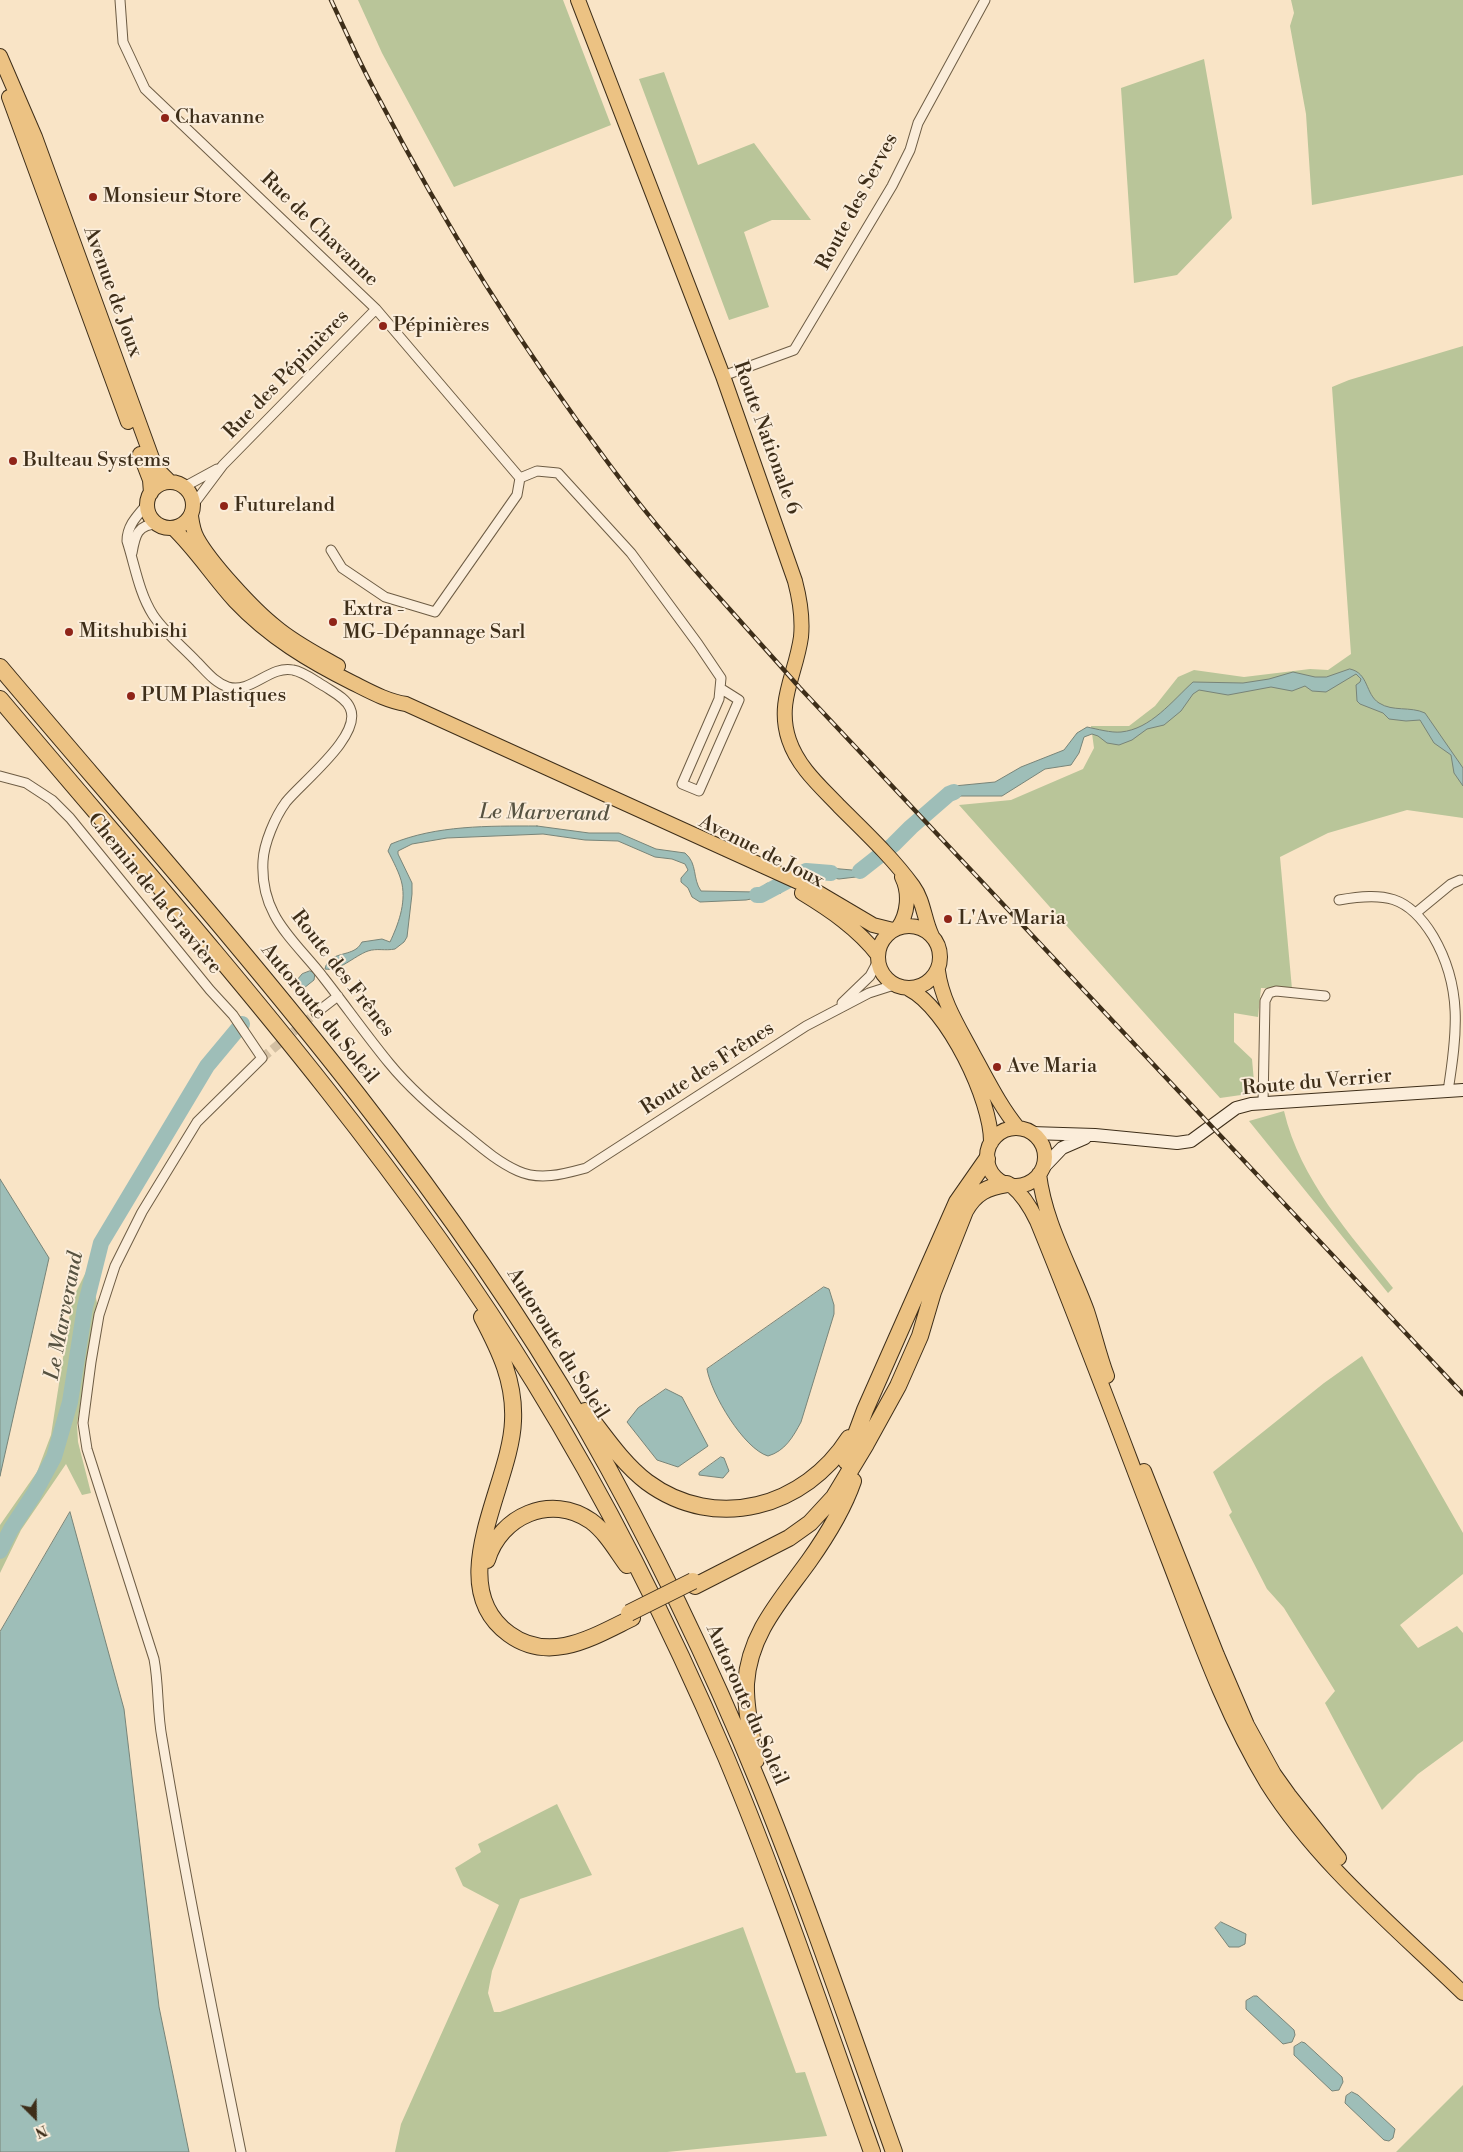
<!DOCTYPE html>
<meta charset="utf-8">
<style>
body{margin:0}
#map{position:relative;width:1463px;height:2152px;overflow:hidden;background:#f9e4c6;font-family:"Libre Bodoni",serif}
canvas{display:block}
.north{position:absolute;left:10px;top:2092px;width:50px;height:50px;-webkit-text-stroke:4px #fbedda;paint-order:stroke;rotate:157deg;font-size:14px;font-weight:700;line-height:20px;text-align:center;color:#3e2e19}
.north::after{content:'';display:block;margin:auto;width:18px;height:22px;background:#3e2e19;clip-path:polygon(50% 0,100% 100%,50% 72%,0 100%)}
</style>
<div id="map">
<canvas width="1463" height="2152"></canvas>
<div class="north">N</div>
</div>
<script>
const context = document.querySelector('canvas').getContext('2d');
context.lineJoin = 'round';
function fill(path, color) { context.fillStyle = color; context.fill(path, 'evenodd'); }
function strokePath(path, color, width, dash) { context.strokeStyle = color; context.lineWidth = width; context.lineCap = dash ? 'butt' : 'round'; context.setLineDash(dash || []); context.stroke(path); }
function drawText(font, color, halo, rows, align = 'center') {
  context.font = font + ' "Libre Bodoni",serif'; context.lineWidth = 4; context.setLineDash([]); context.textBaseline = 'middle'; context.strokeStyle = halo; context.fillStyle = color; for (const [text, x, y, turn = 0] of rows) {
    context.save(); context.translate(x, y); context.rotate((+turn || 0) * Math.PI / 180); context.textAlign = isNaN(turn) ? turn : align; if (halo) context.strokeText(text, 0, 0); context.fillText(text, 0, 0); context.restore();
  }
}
fill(new Path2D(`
 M358,0H563L611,125L454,187L382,53Z
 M1291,0H1463V175L1312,205L1306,114L1290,26L1294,13Z
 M1204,59L1232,218L1177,275L1134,283L1121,88Z
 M664,72L698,165L754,143L811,220H772L744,232L769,307L729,320L639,79Z
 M1463,346V818L1407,810L1328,833L1280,857L1292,989L1261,988L1258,1017L1234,1013V1042L1252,1059L1255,1093L1220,1098L959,805L1011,800L1083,769L1094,748L1091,726H1129L1155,706L1178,677L1194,670L1244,677L1310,669L1328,670L1351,654L1332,387L1349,380Z
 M1284,1111C1300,1180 1350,1234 1393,1288L1388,1293L1249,1121Z
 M89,1266L97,1303L77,1424L78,1442L91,1493L82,1495L66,1464L21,1530L0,1573V1525L37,1472L51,1435L72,1300Z
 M1362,1356L1463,1533V1574L1400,1625L1418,1648L1457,1626L1463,1633V1741L1418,1774L1382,1810L1325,1703L1335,1691L1284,1608L1267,1589L1229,1515L1232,1512L1213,1472L1324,1383Z
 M557,1804L592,1875L520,1899L492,1971L488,1993L494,2012H500L743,1927L796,2073L805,2072L827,2136L667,2152H395L401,2124L499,1905L463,1886L455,1868L481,1852L478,1844Z
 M1463,2085V2152H1396Z`), '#b9c599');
const water = new Path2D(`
 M1350,669C1369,673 1365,694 1379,703C1393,712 1410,706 1425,713L1463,768V786L1454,773L1451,755L1434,743L1420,720L1406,721L1389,719L1383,713L1360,704L1357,701L1356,685L1360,682L1361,679L1356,674L1326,692L1312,691L1305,686L1292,691L1271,687L1228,695L1199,690L1193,694L1181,711L1164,725L1147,729L1132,740L1119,745L1107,743L1098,736L1092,734L1084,737L1079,753L1071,765L1045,769L1002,796H961L948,800L939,808L932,800L954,786L995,782L1021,767L1064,750L1077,733L1087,727C1097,729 1111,733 1121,732C1151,729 1172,701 1193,682L1243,683L1269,679L1293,672L1315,677H1326Z
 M910,823L917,830L895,851L887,843Z
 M537,826L589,833H619L656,849L685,853C698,864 692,878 701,891L757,892L767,883L782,890L781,893L746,900L700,902L692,897L688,888L681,882V878L688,870L685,864L672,859L655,857L618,841L585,840L543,834L447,838L412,844L398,851V854L412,883V894L407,937L404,942L395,949C385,951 377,948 368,951C354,956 339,972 325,969C328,953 346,956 356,949C359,947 360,945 362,942L382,939L390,942C398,925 406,904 402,884C400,874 393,861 388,851L391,844C436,825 489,826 537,826Z
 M875,855L882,862L856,877L839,879L811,874L810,870L818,867L852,870Z
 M310,971L315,973L314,980L304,988L297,987V980L302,974Z
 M0,1179L49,1258L0,1476Z
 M824,1287L829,1289L834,1305V1314L801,1422C793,1437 785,1451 768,1456C744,1449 711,1394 707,1369Z
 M666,1389L682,1397L708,1446L678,1467L657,1460L627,1422L638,1408Z
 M721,1457L724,1458L729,1471L723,1478L699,1475V1473Z
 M70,1512L124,1709L159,2007L189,2152H0V1632Z
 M1221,1922L1246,1934L1245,1944L1239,1947H1229L1215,1928Z
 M1254,1996H1257L1294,2030L1295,2035L1292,2042L1283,2044L1246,2009V2001Z
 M1302,2042L1305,2043L1342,2077L1343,2082L1339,2090L1332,2091L1294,2055V2047Z
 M1352,2092L1358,2095L1395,2129L1393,2138L1389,2141L1384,2140L1345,2103L1346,2096Z`);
fill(water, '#9ebeb8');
strokePath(water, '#788478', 1);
strokePath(new Path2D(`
 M860,871L893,845L911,827L949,794L954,792
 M757,895H761L806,871L831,873
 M0,1551L11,1529L34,1494L54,1457L70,1402L85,1307L101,1243L207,1066L242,1024`), '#9ebeb8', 16);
strokePath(new Path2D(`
 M262,1058L316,1013`), '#d4c0a3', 9, [9, 4.5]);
const minor = new Path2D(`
 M120,0L123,42L145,89L376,309L520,478
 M723,376L794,350L892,186L910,150L918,123L985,0
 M520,478L537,471L558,473L631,553L698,644L721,678L719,699L682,784L699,791L739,700L720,688
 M184,487L217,469
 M148,503C138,515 127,525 127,541C135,566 139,593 153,615C165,633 183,647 197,662C206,671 215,683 228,687C251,694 270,665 293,670C304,672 315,681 324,686C333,692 346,698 350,708C363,735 302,782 286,802C275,817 264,843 263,861C262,879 266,899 274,914C285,936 308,957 323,977C345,1005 366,1035 389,1063C411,1090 438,1113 465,1134C482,1148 498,1162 518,1171C540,1181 564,1174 586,1168L806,1026L869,993L894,985
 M193,505L223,465L376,309
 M331,550L342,568L385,597L435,612L517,495L520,478
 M132,553C135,536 137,524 158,524
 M0,776L26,783L52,800L70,818L210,990L233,1015L262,1058L197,1122L142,1212L115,1266L99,1315L91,1362L83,1423L87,1449L154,1659C159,1685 157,1712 162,1738C185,1877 213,2014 241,2152
 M1339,900C1384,892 1408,895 1433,936C1463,987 1457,1034 1448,1091
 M1417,912L1451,884L1460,880
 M842,1003L870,976L878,961
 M316,1013L338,996
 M1263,1104L1265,1001L1269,993L1276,991L1325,996`);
const secondary = new Path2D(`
 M1031,1133L1095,1135L1177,1143L1191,1141L1236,1108L1251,1104L1463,1090
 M1042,1169L1062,1148L1085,1138`);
const primary = new Path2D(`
 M578,0L723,376L795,581C800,600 803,617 801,637C796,674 776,702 789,740C798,767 820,786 839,806C864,831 892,857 913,886C924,901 924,920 932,936
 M0,56L35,137L153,461L157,469L170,482
 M9,97L128,422
 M140,454L150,480L151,493
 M147 505a23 23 0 1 1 46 0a23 23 0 1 1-46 0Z
 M191,516C192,523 193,531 197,538C210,562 254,610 276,627C295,643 317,654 338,666
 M173,528C196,550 213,577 235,601C269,637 309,661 353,683C371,692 387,701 406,704L807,886L873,925L893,930
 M802,893C830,910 858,929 878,955
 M878 957a31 31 0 1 1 62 0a31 31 0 1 1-62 0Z
 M898,928C908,914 910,893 902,877
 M938,971C942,1002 960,1029 974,1056C988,1081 1000,1106 1018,1128
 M909,989C947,1008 992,1101 991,1143
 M987 1157a29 29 0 1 1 58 0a29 29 0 1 1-58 0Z
 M1039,1174C1045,1223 1070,1265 1087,1311C1094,1332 1099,1355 1107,1376
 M1011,1185C1023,1195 1030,1206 1037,1221C1083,1333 1125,1447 1169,1561C1198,1636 1225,1714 1267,1783C1318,1864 1395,1927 1463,1993
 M1144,1471L1217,1655L1247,1725L1274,1774L1289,1795L1339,1858`);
const motorway = new Path2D(`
 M0,667C206,911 424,1148 584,1425C651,1542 710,1664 761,1789C809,1908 851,2031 894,2152
 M0,699C186,920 382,1135 534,1382C608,1502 671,1628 726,1757C780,1886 825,2020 872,2152
 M482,1317C500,1351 515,1382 513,1421C511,1485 441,1585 509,1634C550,1664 593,1637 632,1618
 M585,1411C604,1435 622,1463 647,1482C716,1533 805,1507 849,1438
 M846,1461L865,1410L957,1202L987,1159
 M487,1560C500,1516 551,1493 591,1521C606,1532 616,1550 627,1565
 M695,1586L789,1538L810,1523L834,1497L866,1444L898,1386L920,1336L933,1292L965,1211C975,1193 987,1187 1007,1184
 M756,1760C752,1735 745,1710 746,1684C749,1634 781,1600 809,1561C826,1537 843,1510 853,1481`);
strokePath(minor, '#6d5c44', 11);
strokePath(secondary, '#3e2e19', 14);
strokePath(primary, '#3e2e19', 16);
strokePath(motorway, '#3e2e19', 18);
strokePath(minor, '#fbedda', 9);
strokePath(secondary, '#fbedda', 12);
strokePath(primary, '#ecc283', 14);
strokePath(motorway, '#ecc283', 16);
const rail = new Path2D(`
 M331,0C346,32 360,64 377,95C444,224 522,348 609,464C667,543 735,614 800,688L1463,1394`);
strokePath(rail, '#3e2e19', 4.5);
strokePath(rail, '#fbedda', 2.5, [8]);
const motorwayBridge = new Path2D(`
 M629,1613L693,1581`);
strokePath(motorwayBridge, '#3e2e19', 18, []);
strokePath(motorwayBridge, '#ecc283', 16);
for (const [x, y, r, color] of [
 [165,118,5,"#8f2418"],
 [93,197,5,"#8f2418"],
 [383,326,5,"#8f2418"],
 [13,461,5,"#8f2418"],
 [224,506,5,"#8f2418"],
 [333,622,5,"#8f2418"],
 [69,632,5,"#8f2418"],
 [131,696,5,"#8f2418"],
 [948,919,5,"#8f2418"],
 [997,1067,5,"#8f2418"]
]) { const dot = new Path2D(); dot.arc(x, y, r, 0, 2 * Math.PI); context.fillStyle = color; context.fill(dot); strokePath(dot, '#fbedda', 2); }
drawText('20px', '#3e2e19', '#fbedda', [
 ["Chavanne",175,118],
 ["Monsieur Store",103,197],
 ["Pépinières",393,326],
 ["Bulteau Systems",23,461],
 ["Futureland",234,506],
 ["Extra -",343,610],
 ["MG-Dépannage Sarl",343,633],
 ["Mitshubishi",79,632],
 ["PUM Plastiques",141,696],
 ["L'Ave Maria",958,919],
 ["Ave Maria",1007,1067]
], 'left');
drawText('20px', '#3e2e19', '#fbedda', [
 ["Route des Serves",858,202,-62],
 ["Rue de Chavanne",319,230,44],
 ["Avenue de Joux",112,292,70],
 ["Rue des Pépinières",287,375,-46],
 ["Route Nationale 6",766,438,70],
 ["Avenue de Joux",761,852,27],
 ["Chemin de la Gravière",154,894,51],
 ["Route des Frênes",342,974,52],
 ["Autoroute du Soleil",319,1014,51],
 ["Route des Frênes",708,1069,-33],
 ["Route du Verrier",1317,1083,-5],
 ["Autoroute du Soleil",557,1344,58],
 ["Autoroute du Soleil",746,1705,66]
]);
drawText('italic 21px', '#565241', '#fbedda', [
 ["Le Marverand",544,814,1],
 ["Le Marverand",65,1316,-79]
]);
</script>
